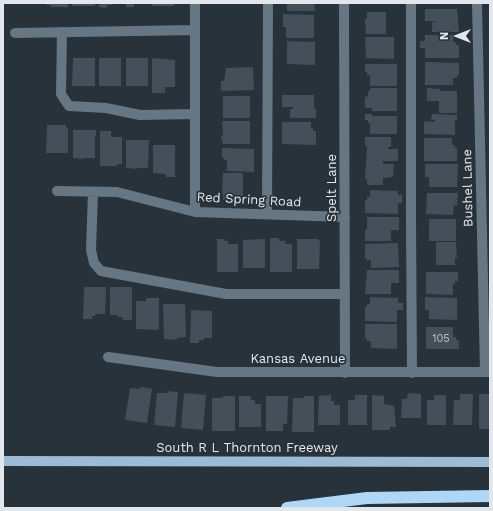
<!DOCTYPE html>
<style>
body{margin:0}
#map{position:relative;width:493px;height:511px;overflow:hidden;background:#28323b;font-family:"Work Sans",sans-serif}
canvas{display:block}
.frame{position:absolute;inset:0;border:4px solid #e1e7ed;pointer-events:none}
.north{position:absolute;left:437px;top:16px;width:40px;height:40px;-webkit-text-stroke:3px #28323b;paint-order:stroke;rotate:270deg;font-size:11px;font-weight:700;line-height:16px;text-align:center;color:#e1e7ed}
.north::after{content:'';display:block;margin:auto;width:14px;height:18px;background:#e1e7ed;clip-path:polygon(50% 0,100% 100%,50% 72%,0 100%)}
</style>
<div id="map">
<canvas width="493" height="511"></canvas>
<div class="frame"></div>
<div class="north">N</div>
</div>
<script>
const context = document.querySelector('canvas').getContext('2d');
context.lineJoin = 'round';
function fill(path, color) { context.fillStyle = color; context.fill(path, 'evenodd'); }
function strokePath(path, color, width, dash) { context.strokeStyle = color; context.lineWidth = width; context.lineCap = dash ? 'butt' : 'round'; context.setLineDash(dash || []); context.stroke(path); }
function drawText(font, color, halo, rows, align = 'center') {
  context.font = font + ' "Work Sans",sans-serif'; context.lineWidth = 3.5; context.setLineDash([]); context.textBaseline = 'middle'; context.strokeStyle = halo; context.fillStyle = color; for (const [text, x, y, turn = 0] of rows) {
    context.save(); context.translate(x, y); context.rotate((+turn || 0) * Math.PI / 180); context.textAlign = isNaN(turn) ? turn : align; if (halo) context.strokeText(text, 0, 0); context.fillText(text, 0, 0); context.restore();
  }
}
fill(new Path2D(`
 M46,3H68V7H51V5H46Z
 M72,3H95V6H72Z
 M99,3H113V5H108L106,8L99,7Z
 M126,3H137V4H134V7H126Z
 M152,3H174V6H152Z
 M287,3H314L315,11H287Z
 M425,9H457L459,32H432V22H436V21H425Z
 M367,12H386V34H366L365,19H367Z
 M283,14L314,15V38H286V27H283Z
 M425,35H453V42H456V45H459V58H425V48H420V41H425Z
 M365,37H394V59L366,58Z
 M287,41L315,42V65L287,64Z
 M73,58H95V86H72Z
 M99,58H121V86H99Z
 M126,58H148V86H126Z
 M152,58L175,60V87H165V93H152Z
 M425,62L459,63V75H457V78H453V85H425Z
 M365,64H397V86H370V75H367V72H365Z
 M253,67L254,90L221,91V81H224L226,68Z
 M370,88H397V111H372V108H365V96L368,97V91H370Z
 M427,88L440,89V91H457V113H439V101H427Z
 M282,95H314V109H316V118H290V109H293V107H282Z
 M223,96H250V118H223Z
 M365,114H372V116H397V134H370V123H368V120H365Z
 M432,114L457,115V120H455V135L424,134V121L435,122V120H431Z
 M222,121H250V144H223L221,136H223Z
 M282,122H311V128H313V131H316V145L282,144Z
 M47,125H66V128H68V153H46Z
 M73,130H96V136H95V158H83V159L73,158Z
 M100,131H111V137H122V164H117V166H100Z
 M365,137H391V147H388V149H398V161H383V164H394L393,177L383,178V185H367V179H365L367,146H365Z
 M424,138H452V145H455V148H457V161H424Z
 M126,140H149L148,168H137V169L126,168Z
 M153,145H175V177H166V174L153,173Z
 M222,148L254,149V172L227,171V160H224V158H222Z
 M425,164H458L457,187H429V177H425Z
 M223,173H243V200H223V194H222Z
 M370,190L398,191V195H402V203H398V214L365,213V200H367V197H370Z
 M427,193H458L457,206L454,205L453,215L426,214Z
 M367,217H399V230H391V241H365V230H367Z
 M429,219H456V241H429Z
 M270,238H279V241H285V244H292V272H270Z
 M217,239H225V241H228V244H238V272H217Z
 M265,239V268H243V240Z
 M297,239H318V240H320L319,269H297Z
 M436,242H456L457,258H455V265H436Z
 M398,243L399,267L371,268V260L367,261V258H365V244Z
 M367,270H399V283H391V294H365Z
 M426,272H458V281H455V284H453V295L426,294Z
 M84,287H106L105,314H95V316H92V319H83Z
 M110,287H132V320H123V317H118V315H110Z
 M370,297L398,298V303H403V310H397V322L365,321V307H367V304H370Z
 M425,297L457,298V320L429,319V310H425Z
 M146,298H159V330L136,329V301H146Z
 M163,304H185L186,337L177,338V340L164,339Z
 M191,310L212,311V338H204V340H199V343H190Z
 M365,324H397V349L371,348V341H367V338H365Z
 M426,327H453V337H456V340L459,341V349H426Z
 M141,387L152,389L147,423L125,420L130,388L140,389Z
 M167,391L178,392L175,427L154,425L157,393H167Z
 M184,393L206,395L203,430L181,428Z
 M408,393L421,394V418H401L402,399H407Z
 M460,394H473L472,425H453L454,400H460Z
 M479,394H490V429H479Z
 M331,395V401H334V405H340V425H318L319,396Z
 M355,395H367V425H348V400H355Z
 M372,395L384,396V404L394,406L396,427H390V430H372Z
 M434,395H446V425H427V400H434Z
 M223,396H235V431H212V398H223Z
 M239,396H251V400H255V404H261V427H239Z
 M266,396H288L287,424H283V431H266Z
 M304,396H314V432H292L293,398H304Z`), '#444f59');
strokePath(new Path2D(`
 M195,3V212
 M344,3L345,373
 M411,3V220L412,373
 M477,3L485,372
 M62,32L61,94L69,106L106,108L140,115L195,114
 M15,33L195,30
 M57,191L117,192L195,212L345,217
 M93,192L91,250L94,263L101,271L226,294H345
 M267,214L268,3
 M108,357L217,372H490`), '#677683', 10);
strokePath(new Path2D(`
 M3,461L490,462`), '#9cbbd5', 10);
strokePath(new Path2D(`
 M287,508L367,498L490,496`), '#b0d6f5', 12);
drawText('11px', '#bac1c8', null, [
 ["105",441,339]
]);
drawText('13px', '#e1e7ed', '#28323b', [
 ["Spelt Lane",332,188,-90],
 ["Bushel Lane",468,188,-91],
 ["Red Spring Road",249,200,3],
 ["Kansas Avenue",298,359],
 ["South R L Thornton Freeway",247,448]
]);
</script>
